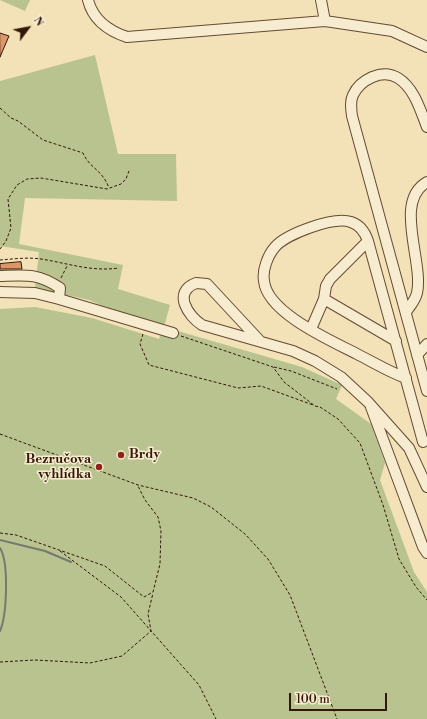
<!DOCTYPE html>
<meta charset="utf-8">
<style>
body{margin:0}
#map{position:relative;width:427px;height:719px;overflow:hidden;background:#f3e1b7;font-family:"Libre Bodoni",serif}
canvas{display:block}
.north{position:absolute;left:8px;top:8px;width:40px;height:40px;-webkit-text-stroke:3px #f7ecd0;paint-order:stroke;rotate:58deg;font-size:11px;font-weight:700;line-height:16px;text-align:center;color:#331807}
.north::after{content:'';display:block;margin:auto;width:14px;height:18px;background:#331807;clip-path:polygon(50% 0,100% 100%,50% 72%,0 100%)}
.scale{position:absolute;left:289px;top:693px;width:98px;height:18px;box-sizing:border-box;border:2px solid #331807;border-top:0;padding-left:5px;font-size:12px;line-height:14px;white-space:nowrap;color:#331807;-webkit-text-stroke:3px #f7ecd0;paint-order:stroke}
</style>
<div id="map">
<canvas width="427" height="719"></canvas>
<div class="north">N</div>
<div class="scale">100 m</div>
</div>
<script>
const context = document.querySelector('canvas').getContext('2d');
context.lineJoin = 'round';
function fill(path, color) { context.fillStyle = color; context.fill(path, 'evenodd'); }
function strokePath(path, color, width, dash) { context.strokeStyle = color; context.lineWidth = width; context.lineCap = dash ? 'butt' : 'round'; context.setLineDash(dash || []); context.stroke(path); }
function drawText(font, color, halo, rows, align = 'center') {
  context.font = font + ' "Libre Bodoni",serif'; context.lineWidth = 3; context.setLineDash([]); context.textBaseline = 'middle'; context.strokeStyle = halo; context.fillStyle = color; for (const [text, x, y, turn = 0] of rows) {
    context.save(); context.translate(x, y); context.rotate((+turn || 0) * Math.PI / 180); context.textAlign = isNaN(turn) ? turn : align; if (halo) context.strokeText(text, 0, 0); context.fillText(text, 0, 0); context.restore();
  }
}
fill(new Path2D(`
 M0,0H30L25,11Z
 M95,55L118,154H176L177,201L25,198L19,244L123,265L118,289L170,305L164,327L302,367L342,385L336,399L371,424L385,463L380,480L414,572L427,592V719H0V309L35,307L92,318L159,339L163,327L118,313L89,300L35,288L39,252L0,246V81Z`), '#b9c390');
strokePath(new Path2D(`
 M0,540L45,551L71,562
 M0,548C9,562 7,615 0,631`), '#737a6f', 2);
const building = new Path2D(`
 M0,33L9,36L0,57Z
 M21,262L22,269H0V264Z`);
fill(building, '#db9669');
strokePath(building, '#331807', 1);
const minor = new Path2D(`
 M88,0C93,20 109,31 127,37L325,21L392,31L427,47
 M321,0L325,21
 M427,127C420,109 414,88 398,78C382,68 360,80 353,95C350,101 351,108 352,116L427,391
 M0,276C26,275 38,273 60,288L59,299
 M0,292L35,293L59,299L173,333
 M324,299L396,341
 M406,312C410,306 415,301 417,293C424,262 393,201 427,182
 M311,329L324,299L326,286L330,279L368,241
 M260,341L207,284L196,283C172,292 188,316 202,325L293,351L315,361L341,377L368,402L409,448L427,487
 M417,355L427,344
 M406,378C389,372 373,362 357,354C332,341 267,313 264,281C262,270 268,255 275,247C286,234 334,216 351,222C360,225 365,232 368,241L423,442
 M371,407L423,547L427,553`);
strokePath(minor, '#634a33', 12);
strokePath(new Path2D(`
 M0,108L11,118L18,121L43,140L83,153C90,169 102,169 109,188
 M0,249L6,241L11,228L8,199L17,185L27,179L41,178L107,189L121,184L126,179L129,171
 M0,260C13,259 28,257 41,259C67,263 91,272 119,268
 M61,278L67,266
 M143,334L140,344L149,365L238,388L261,386L313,405
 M181,336L273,367L284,382L315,406L320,407L338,419L360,443L383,505L399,559L416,587L427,600
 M274,367L291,371L337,389
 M0,434L138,485L193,498L211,507L245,534L268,559L290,595L337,719
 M0,533L16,535L105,566L144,597L153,592L160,564L161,531L158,517L145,500L138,486
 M60,551L121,597L199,685L216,719
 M0,662L35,660L90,663L122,656L151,631L148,614L153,593`), '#331807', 1, [3, 2]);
strokePath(minor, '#f7ecd0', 10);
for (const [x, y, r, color] of [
 [121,455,4,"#8f2418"],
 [99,467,4,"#8f2418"]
]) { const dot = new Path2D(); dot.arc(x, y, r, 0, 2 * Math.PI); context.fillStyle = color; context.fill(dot); strokePath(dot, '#f7ecd0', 1.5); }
drawText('bold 13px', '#331807', '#f7ecd0', [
 ["Brdy",129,455],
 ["Bezručova",91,460,"right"],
 ["vyhlídka",91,475,"right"]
], 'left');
</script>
